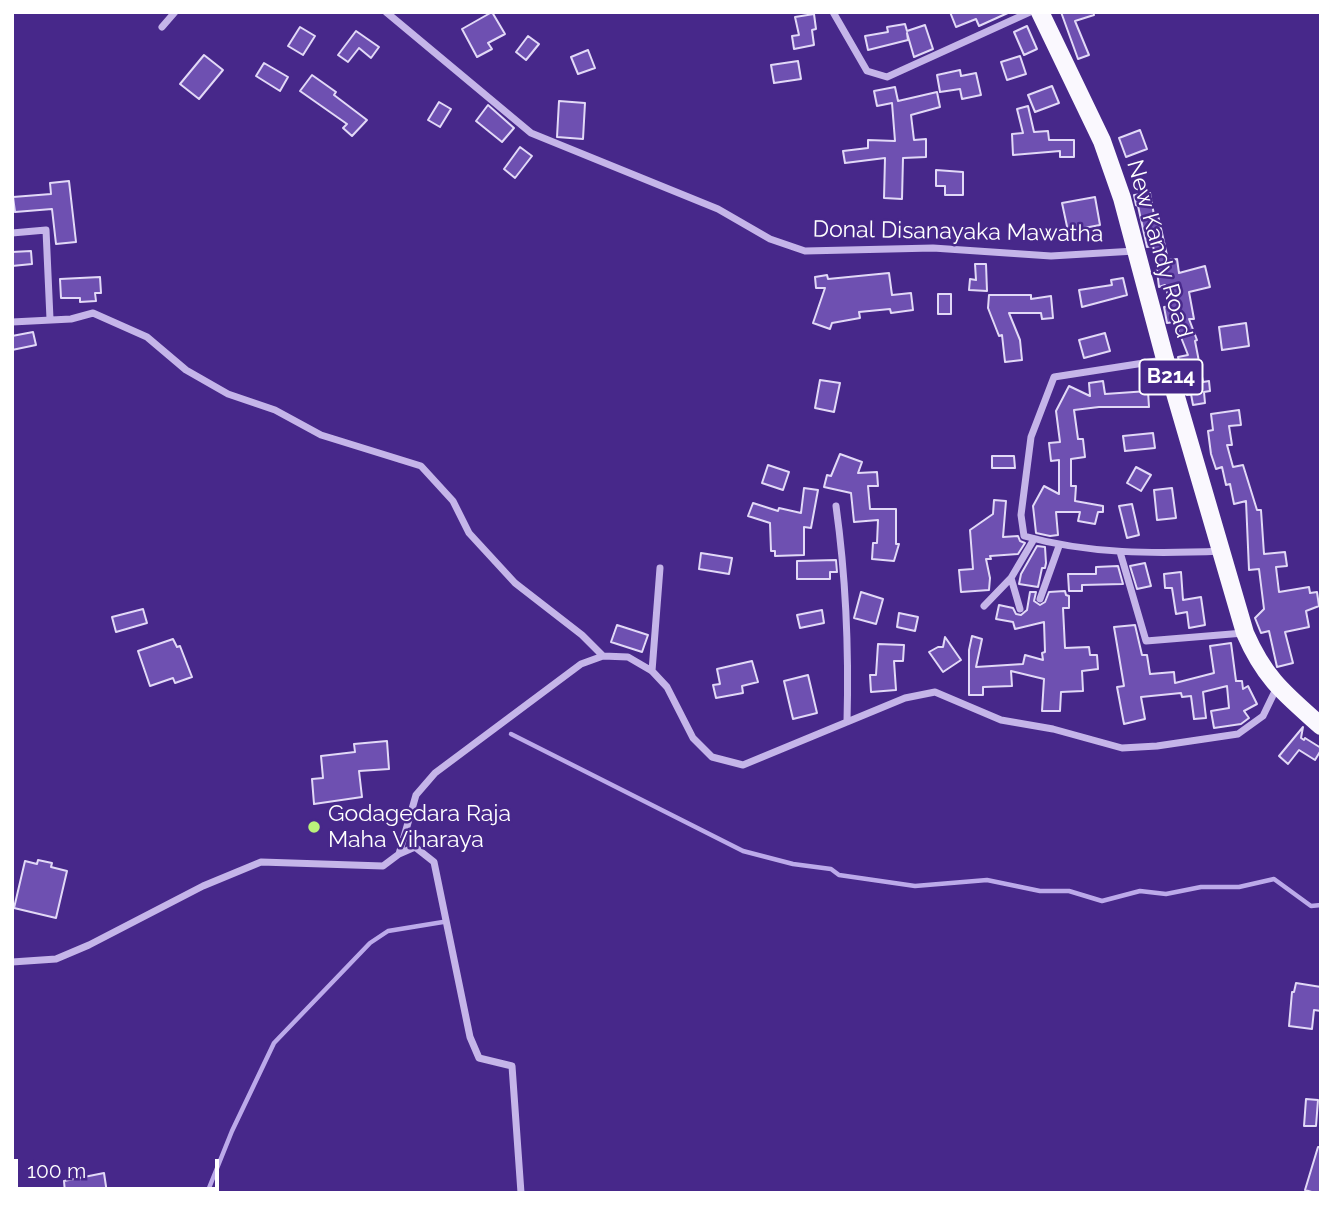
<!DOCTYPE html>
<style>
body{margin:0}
#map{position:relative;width:1333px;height:1205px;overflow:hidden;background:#47288a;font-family:Raleway,sans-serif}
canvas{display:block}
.frame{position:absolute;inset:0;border:14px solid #fff;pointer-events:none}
.scale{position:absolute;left:14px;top:1159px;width:205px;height:32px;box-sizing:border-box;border:4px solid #fff;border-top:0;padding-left:9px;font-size:21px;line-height:24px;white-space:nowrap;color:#fff;-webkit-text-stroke:5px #47288a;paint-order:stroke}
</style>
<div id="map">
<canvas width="1333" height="1205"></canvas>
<div class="frame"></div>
<div class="scale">100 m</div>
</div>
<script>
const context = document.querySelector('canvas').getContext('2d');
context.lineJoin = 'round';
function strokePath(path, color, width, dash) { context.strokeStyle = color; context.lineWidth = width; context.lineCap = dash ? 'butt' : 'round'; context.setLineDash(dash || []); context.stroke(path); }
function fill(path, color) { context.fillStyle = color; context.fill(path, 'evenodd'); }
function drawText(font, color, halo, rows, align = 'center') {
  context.font = font + ' Raleway,sans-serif'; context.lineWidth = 5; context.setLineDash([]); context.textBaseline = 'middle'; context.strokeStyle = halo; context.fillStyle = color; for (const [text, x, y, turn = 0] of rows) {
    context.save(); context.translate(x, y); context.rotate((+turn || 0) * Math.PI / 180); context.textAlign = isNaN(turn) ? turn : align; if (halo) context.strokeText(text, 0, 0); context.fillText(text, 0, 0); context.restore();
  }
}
strokePath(new Path2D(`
 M511,734L743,851L793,864L831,869L839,875L915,886L987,880L1040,891H1069L1102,901L1140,891L1166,894L1201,887H1239L1274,879L1311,906L1321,905
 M207,1193L232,1131L274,1043L370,943L388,931L443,922`), '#bcaaea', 4.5);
const building = new Path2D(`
 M492,12L505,34L488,43L492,49L477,57L462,29Z
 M950,12H1010L979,26L976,19L956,27Z
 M1061,12H1093L1094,15L1075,21L1089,55L1078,59Z
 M814,14L816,29L812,30L814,45L794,49L792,36L799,35L795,17Z
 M905,24L907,31L925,25L933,49L914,57L907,33L908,40L868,50L865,36L888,32L887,27Z
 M1027,26L1037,49L1024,55L1014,32Z
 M300,27L315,36L303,55L288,46Z
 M356,31L379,47L371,58L359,48L348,62L338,55Z
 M528,36L539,44L526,60L516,52Z
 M588,50L595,68L578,74L571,57Z
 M204,55L223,70L199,99L180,84Z
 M1020,56L1026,74L1007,80L1001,62Z
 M798,61L801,79L774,83L771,65Z
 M264,63L288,77L280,91L256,76Z
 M960,70L961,76L976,73L981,95L962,99L960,89L940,92L937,75Z
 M312,75L336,92L334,95L367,120L352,136L343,128L347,124L300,91Z
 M1052,86L1059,103L1035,112L1028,95Z
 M895,87L898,101L937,92L940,107L911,115L914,140L926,139V157L903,158L902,199L884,198L885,158L845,163L843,151L868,148V140L895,141L892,103L877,106L874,91Z
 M559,101L585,103L583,139L557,137Z
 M439,102L451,109L440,127L428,120Z
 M488,105L514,128L502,142L476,121Z
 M1028,106L1034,132L1048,131L1049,140H1074V157H1060V151L1013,155L1012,134L1023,133L1017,109Z
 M1140,130L1147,149L1126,157L1119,138Z
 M520,147L532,156L515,178L504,169Z
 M936,170L963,172V195H945V186H936Z
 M69,181L76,242L56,244L52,209L15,212L13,197L51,194L50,183Z
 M1150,193L1154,215H1158L1168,260L1177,259L1179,273L1205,266L1210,287L1189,292L1194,319H1189L1197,340L1195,341L1203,382L1209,381L1210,391L1204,392L1205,403L1193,405L1191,394L1187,395L1178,357L1188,355L1175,322L1167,323L1164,307L1171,306L1165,285L1159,287L1155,255L1153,246L1147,247L1138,206L1136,205L1134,195Z
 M1095,197L1100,225L1068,231L1062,203Z
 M31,251L32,264L12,266V252Z
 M975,264H986L987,291L969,290L970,279L976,280Z
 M889,273L892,295L911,293L913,310L891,313L890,309L859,312L860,318L832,323L830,329L813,323L825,288H816L815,277L827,275L828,279Z
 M100,277L101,293H95L96,301L80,302V298H61L60,279Z
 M1123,278L1127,295L1082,307L1079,290L1112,285L1111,280Z
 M938,294H951V314H938Z
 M989,295H1031V299L1051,296L1053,318L1042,319L1041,313H1009L1020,340L1022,360L1005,362L1002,335L999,336L988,308Z
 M1246,323L1249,346L1222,350L1219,327Z
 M33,332L36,345L12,350V336Z
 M1105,333L1110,351L1084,358L1079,340Z
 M820,380L840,383L834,412L815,408Z
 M1103,381L1105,394L1148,391L1149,407H1099L1074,410L1078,439H1083L1085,457L1071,459V486H1076L1075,501L1103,506V512H1098L1095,524L1078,521L1080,512H1056L1058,535L1050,536L1036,533L1033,506L1044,486L1059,494V460L1051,461L1049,443L1060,442L1056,411L1069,386L1090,396L1089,383Z
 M1239,410L1241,425L1229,426L1232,445H1227L1233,467L1243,465L1257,510H1261L1264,554L1285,552L1287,566L1276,567L1279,592L1309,587L1310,593L1317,592L1319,606L1306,611L1309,627L1285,632L1293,663L1277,667L1269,631L1261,633L1255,618L1264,609L1259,569L1249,570L1246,501L1234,504L1230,484L1226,485L1222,467L1216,469L1211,454L1208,431L1213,430L1211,414Z
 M1153,433L1155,448L1125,451L1123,436Z
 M840,454L862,462L858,473L877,472L878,486H868L870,509H896V544H899L894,561L872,559L873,543H877L878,520L854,522L851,493L824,487L827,475L831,476Z
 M992,456H1014L1015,468H992Z
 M768,465L789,472L783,490L762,483Z
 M1136,467L1151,475L1141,491L1127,483Z
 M804,488L818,490L811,528L804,527V555L775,556V551H771L770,523L748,516L753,503L778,511L779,508L801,513Z
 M1172,488L1176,518L1157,520L1154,490Z
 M994,500L1006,501L1003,537L1018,536L1020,541L1025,543L1018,554L990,556L991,559H986L990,578L989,590L961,592L959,570L973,569L970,530L993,514Z
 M1132,504L1139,535L1127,538L1119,506Z
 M1037,546L1045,547L1046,563L1045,568H1042L1038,587L1019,584L1021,574Z
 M701,553L732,558L729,574L699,569Z
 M836,560L837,572H830V579H797V561Z
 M1145,563L1151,586L1137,589L1130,566Z
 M1118,566L1123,584L1082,585V591H1069L1068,574H1096V567Z
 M1181,572L1183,600L1201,597L1205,625L1189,628L1187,612L1176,614L1172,588H1165L1164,574Z
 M1065,591L1066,595L1069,596V608H1063L1065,648L1089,647L1090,655H1097L1098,669L1082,671L1083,691L1061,692L1060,711H1042L1044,679L1011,671L1012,686L983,687V695H969V650L972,636L982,639L976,667L1023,664L1025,655L1043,660L1042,653L1045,652L1044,622L1015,629L1013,622L996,619L999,605L1013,608L1016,614L1021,615L1027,610L1030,592H1036L1034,601L1040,605L1045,602L1049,592Z
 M861,592L883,599L876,624L854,618Z
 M143,609L147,623L116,632L112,617Z
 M822,610L824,623L800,628L797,615Z
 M899,613L918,617L915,631L897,627Z
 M617,625L648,635L642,652L611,642Z
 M1135,625L1142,655H1147L1150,674L1174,672L1175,683L1214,673L1210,646L1231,643L1236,681H1242L1243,689L1248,686L1257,704L1244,711L1249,718L1241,724L1214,728L1211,711L1229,708L1227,686L1203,692L1206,718L1194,719L1191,696L1182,697L1181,693L1141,697L1145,719L1124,724L1117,687L1124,686L1114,627Z
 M945,637L961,660L943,672L929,652L938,647H943Z
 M173,639L177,647L180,646L192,677L175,683L173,678L150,686L138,651Z
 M878,644L904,645L903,661H894L896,690L871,692L870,675H876Z
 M752,661L758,682L742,686L743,693L716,698L713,685L720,684L717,669Z
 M808,675L817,713L793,719L784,681Z
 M1303,727L1301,738L1304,740L1305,738L1321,748V750L1315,760L1299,750L1288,764L1279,756Z
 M387,741L389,769L359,771L362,797L314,804L312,779L323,778L321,756L355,752L354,744Z
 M38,860L52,863L51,867L67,871L56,918L14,908L25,861L37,864Z
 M1296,983L1321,987V1011L1314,1010L1312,1029L1289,1026L1292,992H1294Z
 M1306,1099L1318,1100L1316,1126H1304Z
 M1318,1147H1321V1193H1315L1305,1190Z
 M104,1173L107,1193H91L90,1191L65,1193L64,1181Z`);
fill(building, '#6e50b1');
strokePath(building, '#e2d9f7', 2);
strokePath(new Path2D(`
 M386,12L531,133L718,209L770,239L805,251L933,248L1051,256L1135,251
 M833,12L867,71L887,77L1030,12
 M162,27L175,12
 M12,233L46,230L50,319
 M12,322L71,319L93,313L147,337L186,370L228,394L275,410L321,435L421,466L453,501L469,533L515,583L582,635L603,656
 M1163,360L1054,377L1031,437L1021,515L1024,536C1088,554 1155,554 1222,551
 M836,506C846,578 849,649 847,722
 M1120,552L1146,641L1244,633
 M1011,578L1020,609
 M1040,599L1059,546
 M984,606L1011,578L1034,539
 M652,671L660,568
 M399,854L415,847L434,862L470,1037L479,1058L512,1066L521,1193
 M12,962L56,959L89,945L203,886L261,862L383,866L399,854L416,795L435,773L581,664L603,656L628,657L652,671L667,687L693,738L712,757L743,765L905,698L935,692L1001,720L1053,729L1122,748L1157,746L1238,734L1263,716L1277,687`), '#c5b5e9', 7);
strokePath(new Path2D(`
 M1040,12L1102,141L1122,198L1165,359L1245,633C1265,679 1285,694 1321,726`), '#faf8fe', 18);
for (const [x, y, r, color] of [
 [314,827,7,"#baf17b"]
]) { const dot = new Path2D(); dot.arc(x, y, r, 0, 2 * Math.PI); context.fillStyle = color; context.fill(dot); strokePath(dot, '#47288a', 2.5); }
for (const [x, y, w] of [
 [1171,377,63]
]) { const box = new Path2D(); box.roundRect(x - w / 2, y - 17.5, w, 35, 5); context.fillStyle = '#47288a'; context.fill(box); strokePath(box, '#fff', 2); }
drawText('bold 21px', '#fff', null, [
 ["B214",1171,377]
]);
drawText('23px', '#fff', '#47288a', [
 ["Donal Disanayaka Mawatha",958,232,1],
 ["New Kandy Road",1159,249,74]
]);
drawText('23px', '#fff', '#47288a', [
 ["Godagedara Raja",328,814],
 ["Maha Viharaya",328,840]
], 'left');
</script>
